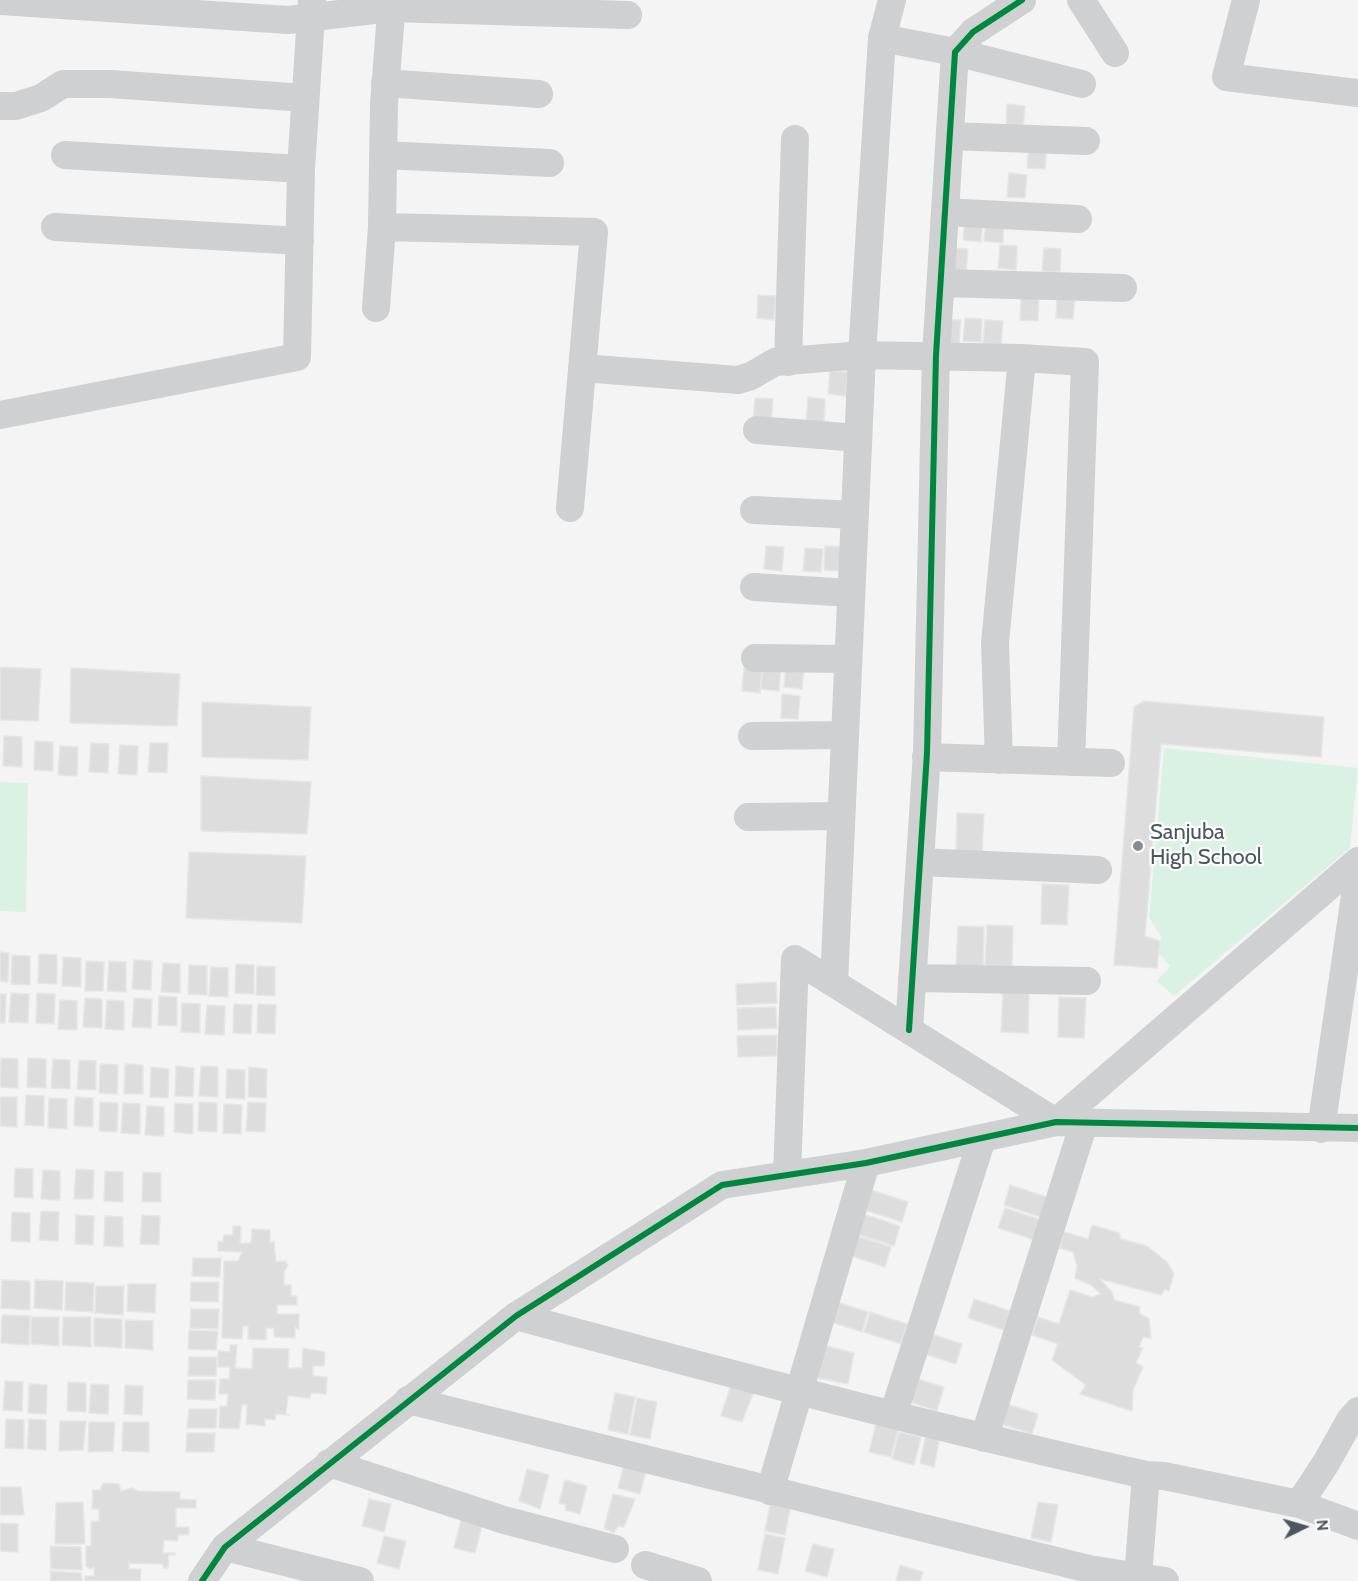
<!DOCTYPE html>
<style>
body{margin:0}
#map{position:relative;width:1358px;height:1581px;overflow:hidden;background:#f4f4f4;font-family:Cabin,sans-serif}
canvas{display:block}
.north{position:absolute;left:1274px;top:1497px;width:60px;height:60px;-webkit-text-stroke:4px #fff;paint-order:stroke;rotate:85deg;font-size:16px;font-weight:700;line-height:24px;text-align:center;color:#4a5661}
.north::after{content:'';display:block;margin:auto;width:21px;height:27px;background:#4a5661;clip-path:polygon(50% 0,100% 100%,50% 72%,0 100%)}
</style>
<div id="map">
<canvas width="1358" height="1581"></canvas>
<div class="north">N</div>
</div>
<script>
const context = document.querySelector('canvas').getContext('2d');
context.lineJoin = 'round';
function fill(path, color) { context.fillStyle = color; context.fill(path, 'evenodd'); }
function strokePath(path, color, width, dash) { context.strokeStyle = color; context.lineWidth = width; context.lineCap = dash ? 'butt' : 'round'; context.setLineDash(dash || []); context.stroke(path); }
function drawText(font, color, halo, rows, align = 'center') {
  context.font = font + ' Cabin,sans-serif'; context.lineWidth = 4.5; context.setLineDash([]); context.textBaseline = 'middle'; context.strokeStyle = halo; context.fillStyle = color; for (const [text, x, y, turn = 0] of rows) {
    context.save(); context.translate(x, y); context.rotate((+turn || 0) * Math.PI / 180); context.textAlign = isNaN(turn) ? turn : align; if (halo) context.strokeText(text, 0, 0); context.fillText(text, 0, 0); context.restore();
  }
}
fill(new Path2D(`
 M1164,748L1358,768L1350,848L1174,996L1157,981L1170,966L1159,953L1161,937L1149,917Z
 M0,782L28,783L26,912L0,911Z`), '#d9f2e3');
const building = new Path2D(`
 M1007,104L1025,106L1023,129L1006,128Z
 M1029,145L1047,146L1045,169L1027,168Z
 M1009,173L1027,175L1025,198L1007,197Z
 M965,217L983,219L981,242L963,240Z
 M986,218L1004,220L1003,243L984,241Z
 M1000,245L1017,246L1016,270L998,268Z
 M950,248L968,249L966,272L949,271Z
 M1044,248L1061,249L1060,272L1042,271Z
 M758,295L776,296L774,320L757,318Z
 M1057,295L1075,296L1073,319L1056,318Z
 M1021,296L1039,298L1038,321L1020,320Z
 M965,318L982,319L981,342L963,341Z
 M943,319L961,320L959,344L942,342Z
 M985,320L1003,321L1001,345L983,343Z
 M830,371L848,372L846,396L828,394Z
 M808,397L825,399L824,422L806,421Z
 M755,398L773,399L771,423L753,422Z
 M766,546L784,547L782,571L764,569Z
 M825,546L843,547L841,571L824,570Z
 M805,548L823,549L821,572L803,571Z
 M786,664L804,666L802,689L784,687Z
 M763,666L781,667L779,691L761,689Z
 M0,667L41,669L38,721L0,720Z
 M71,668L180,674L177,726L70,723Z
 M744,668L762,670L760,693L742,691Z
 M782,694L800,696L798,719L781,718Z
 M1144,701L1324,717L1321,757L1161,744L1145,936L1160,941L1157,968L1114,965L1134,707Z
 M202,702L311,707L308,760L202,757Z
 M4,736L22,737V767L3,766Z
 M35,741L53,742V771L34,770Z
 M91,743L109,744L108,773L89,772Z
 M150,743H168L167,773L148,772Z
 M120,745L138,746L137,775L118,774Z
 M60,746L78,747L77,776L58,775Z
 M201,776L311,782L307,834L201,831Z
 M957,813L984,814L982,854L956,853Z
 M189,852L306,856L302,923L186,918Z
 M1042,884L1069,885L1067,925L1041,924Z
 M987,925L1013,926L1012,966L985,965Z
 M958,926L984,927L983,966H956Z
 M0,952L9,953L8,982L0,981Z
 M39,954L57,955V984L38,983Z
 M12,955L30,956V985L11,984Z
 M63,957L81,958V987L62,986Z
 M134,960L152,961L151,990L132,989Z
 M86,961L104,962L103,991H85Z
 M109,961L126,962V992L107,991Z
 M163,963L180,964V993L161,992Z
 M236,964L254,965V994L235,993Z
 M189,965L207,966V995L188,994Z
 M257,966L275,967V996L256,995Z
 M211,967L228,968V997L209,996Z
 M776,982L777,1003L737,1005L736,984Z
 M1003,992L1029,993L1028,1033L1001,1032Z
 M11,993L29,994L28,1023L9,1022Z
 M37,993L55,994L54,1024L36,1023Z
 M0,994H6L5,1023H0Z
 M159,996L177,997V1026L158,1025Z
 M1059,997L1086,998L1084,1038L1058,1037Z
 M85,998L102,999V1028L83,1027Z
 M134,998L152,999L151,1028L132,1027Z
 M60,1000L77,1001V1030L58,1029Z
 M107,1000L124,1001V1030L105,1029Z
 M182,1003L200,1004V1033L181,1032Z
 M234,1004L252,1005L251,1034L233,1033Z
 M258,1004L276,1005L275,1034L257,1033Z
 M207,1005L225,1006L224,1035L205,1034Z
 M776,1007L777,1028L738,1030L737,1008Z
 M777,1035V1056L738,1057L737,1036Z
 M1,1058L18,1059V1088L0,1087Z
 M28,1058L46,1059V1088L27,1087Z
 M53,1059L70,1060V1089L51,1088Z
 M79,1060L96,1061V1090L77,1089Z
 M100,1064L118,1065L117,1094L99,1093Z
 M125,1064L143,1065V1094H124Z
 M176,1066L194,1068L193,1097L175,1096Z
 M201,1066L218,1067V1097L199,1096Z
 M151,1067L169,1069L168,1098L150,1097Z
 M249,1067L267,1069L266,1098L248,1097Z
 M227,1069L245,1070V1099L226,1098Z
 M26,1095L44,1096V1126L25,1125Z
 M0,1097H17V1127L0,1126Z
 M75,1097L93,1098V1127L74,1126Z
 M49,1098L67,1099V1129L48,1128Z
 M100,1102L118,1103L117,1132L99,1131Z
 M199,1102L217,1103V1132L198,1131Z
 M248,1102L266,1103L265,1132L246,1131Z
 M123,1103L140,1104V1134L121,1133Z
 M175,1103L193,1104V1134L174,1132Z
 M224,1104L242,1105L241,1134L223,1133Z
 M147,1106L164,1107V1136L145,1135Z
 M15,1168L33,1169V1198L14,1197Z
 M76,1169L94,1170L93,1199H74Z
 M43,1170L60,1171V1200L41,1199Z
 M105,1171L123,1172V1202L104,1201Z
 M143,1172L161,1173V1202H142Z
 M1010,1185L1047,1197L1041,1217L1004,1205Z
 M872,1190L908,1202L902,1222L865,1210Z
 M1005,1208L1041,1220L1035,1240L998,1228Z
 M41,1211L59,1212L58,1241L39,1240Z
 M12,1212L30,1213V1242L11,1241Z
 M863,1214L900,1226L894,1246L857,1234Z
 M76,1215L94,1216L93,1245L75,1244Z
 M142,1215L160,1216L159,1245L140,1244Z
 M105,1216L123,1217V1247L104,1246Z
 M1092,1225L1119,1233L1121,1239L1147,1246L1167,1262L1174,1274L1169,1291L1165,1289L1161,1295L1100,1279L1112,1292L1114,1300L1140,1307L1139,1313L1149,1319L1151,1338L1143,1337L1139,1347L1143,1348L1136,1363L1143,1367L1133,1390L1132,1411L1080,1394L1086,1385L1052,1360L1058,1344L1032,1335L1038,1317L1059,1324L1070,1290L1092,1297L1101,1294L1091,1285L1075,1278L1077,1266L1073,1252L1060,1248L1064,1232L1088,1239Z
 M233,1226H241L240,1243H251L252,1229L270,1230V1243L274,1241L276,1262L285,1261L288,1265L284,1272V1285H291V1296H297V1305H277V1314H299V1329L295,1327V1338L274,1337V1328H266V1340L248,1339V1326H243L242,1339L222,1338L224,1261H238L242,1252L218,1251V1241L223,1242L224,1235H233Z
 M854,1235L891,1247L885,1267L848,1255Z
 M193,1258H221L220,1277L192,1276Z
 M2,1280L30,1281V1310L1,1308Z
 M35,1280L63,1281L62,1310L34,1308Z
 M66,1282L94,1283L93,1312L65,1310Z
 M191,1282H219L218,1302L190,1301Z
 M128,1284H156L155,1313L127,1311Z
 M96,1286H124L123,1315L95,1313Z
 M974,1299L1010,1311L1004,1330L968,1318Z
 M831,1300L868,1312L862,1332L825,1320Z
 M191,1309H219L218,1329L190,1328Z
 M870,1312L907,1324L901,1344L864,1332Z
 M2,1315L30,1316L29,1345L1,1343Z
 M31,1317H59V1346L31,1344Z
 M63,1317H91V1347L62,1345Z
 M94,1318L122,1319V1348L94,1346Z
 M125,1320L153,1321V1350L125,1348Z
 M189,1330L218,1331L216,1350L188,1349Z
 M925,1332L962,1344L956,1364L919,1352Z
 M819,1344L854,1353L848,1384L812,1377Z
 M230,1345H237L235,1368L252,1369L253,1348L289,1349L288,1368H302L303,1348L325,1352L324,1366H313V1376L327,1377L326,1394L311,1393L310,1398L288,1396L286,1414L289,1415L276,1414L275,1420L265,1419V1426L246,1424L247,1405H242L239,1429L219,1428L220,1406H227L228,1394H219L220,1379H229L230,1367H218V1351L230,1352Z
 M189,1357H217L216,1376H188Z
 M912,1377L944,1387L937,1411L905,1400Z
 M188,1380H216L215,1400L187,1399Z
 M5,1381L23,1382L22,1411L3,1410Z
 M732,1381L755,1389L742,1422L721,1416Z
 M68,1382L86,1383V1412L67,1411Z
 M29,1384L47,1385L46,1414L28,1413Z
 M91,1384L109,1385L108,1414L89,1413Z
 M125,1385L143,1386L142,1415L124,1414Z
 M615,1393L635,1397L628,1434L608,1430Z
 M637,1398L657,1402L650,1439L630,1435Z
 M1001,1402L1038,1414L1032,1434L995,1422Z
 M189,1409H217L216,1428H187Z
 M6,1419L24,1420V1449L5,1448Z
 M29,1419L46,1420V1450L27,1449Z
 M60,1421H86L83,1450L59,1451Z
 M89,1422H115L113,1451L88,1452Z
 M123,1422H149V1452L122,1451Z
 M876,1424L898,1430L891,1457L869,1452Z
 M899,1432L921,1437L914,1465L892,1459Z
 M187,1433H215L214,1452H186Z
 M926,1434L936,1436L939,1442L934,1467L920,1463Z
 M625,1461L647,1466L640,1494L618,1488Z
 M527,1469L549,1475L540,1509L519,1501Z
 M565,1480L587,1486L580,1514L565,1510L566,1505L559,1503Z
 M103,1483L119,1484L121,1491L132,1488L138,1491L180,1492V1499L196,1500V1508H176V1527H189V1535H178V1541L164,1540L163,1553H175V1555H169L168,1568H163V1564L129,1563V1569H141L140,1581H85V1576H94V1567L90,1569L86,1566V1546H91V1521H99V1509H92L93,1490H100Z
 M0,1487H21L24,1515H0Z
 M613,1494L635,1499L624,1527L618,1526L614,1533L604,1528Z
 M772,1495L792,1499L785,1535L765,1531Z
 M369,1499L391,1504L384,1532L362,1526Z
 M83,1502L85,1544H55L56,1503Z
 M1038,1502L1058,1505L1051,1542L1031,1538Z
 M461,1520L482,1526L475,1553L454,1548Z
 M0,1523L18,1524V1552L0,1551Z
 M765,1534L785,1538L778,1574L758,1570Z
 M384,1536L406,1541L399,1569L377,1563Z
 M813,1544L834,1549L827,1577L805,1571Z
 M50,1546L81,1547L82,1570L51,1569Z
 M900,1565L923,1572L920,1581H896Z
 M50,1571L81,1573L82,1581H51Z`);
fill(building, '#ddddde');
strokePath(building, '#e5e6e7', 1.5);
strokePath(new Path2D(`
 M392,0L384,104L382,227L594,232L570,508
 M1081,0L1115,53
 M1246,0L1226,77L1358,93
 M0,1L288,20L391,8L628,15
 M882,38L955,52L1082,84
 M385,83L539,94
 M0,106H16L41,98L63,84H111L305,98
 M950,136L1086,141
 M65,155L301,169L312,0
 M383,155L550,163
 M945,212L1078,219
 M55,227L300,241
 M941,283L1123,288
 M376,308L382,227
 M1022,358L1085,362L1071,762
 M788,362L795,139
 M582,368L738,380L751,376L775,362L862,355L1022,358L995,643L999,760
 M0,415L297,357L301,169
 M757,430L858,438
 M754,510L855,515
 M754,587L851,593
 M755,658L848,659
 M752,736L845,735
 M926,757L1111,763
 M748,817L841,816
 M920,862L1098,870
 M912,978L1087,981
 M834,983L862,355L882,38L892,0
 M909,1030L927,753L936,355L955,52L973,32L1022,0
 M1056,1122L1358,861
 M1321,1129L1358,875
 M787,1175L795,959L1056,1122
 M516,1316C725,1373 935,1428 1146,1475L1164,1476L1299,1504L1358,1526
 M408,1400L1089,1569L1165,1581
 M893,1415L982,1139
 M984,1438L1084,1123
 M329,1463L504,1520L615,1549
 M770,1491L866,1163
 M1299,1504L1326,1463L1350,1420L1358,1411
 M225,1547L360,1581
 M645,1565L698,1581
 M1138,1577L1146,1475
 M202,1581L225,1547L516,1316L722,1185L866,1163L1056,1122L1358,1128`), '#ced0d2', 28);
strokePath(new Path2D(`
 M909,1030L927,753L936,355L955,52L973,32L1022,0
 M202,1581L225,1547L516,1316L722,1185L866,1163L1056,1122L1358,1128`), '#00873e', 6);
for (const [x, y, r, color] of [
 [1138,846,6,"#868d94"]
]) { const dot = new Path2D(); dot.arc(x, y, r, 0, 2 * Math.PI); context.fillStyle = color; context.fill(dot); strokePath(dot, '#fff', 2); }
drawText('22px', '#4a5661', '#fff', [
 ["Sanjuba",1150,833],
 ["High School",1150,858]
], 'left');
</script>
